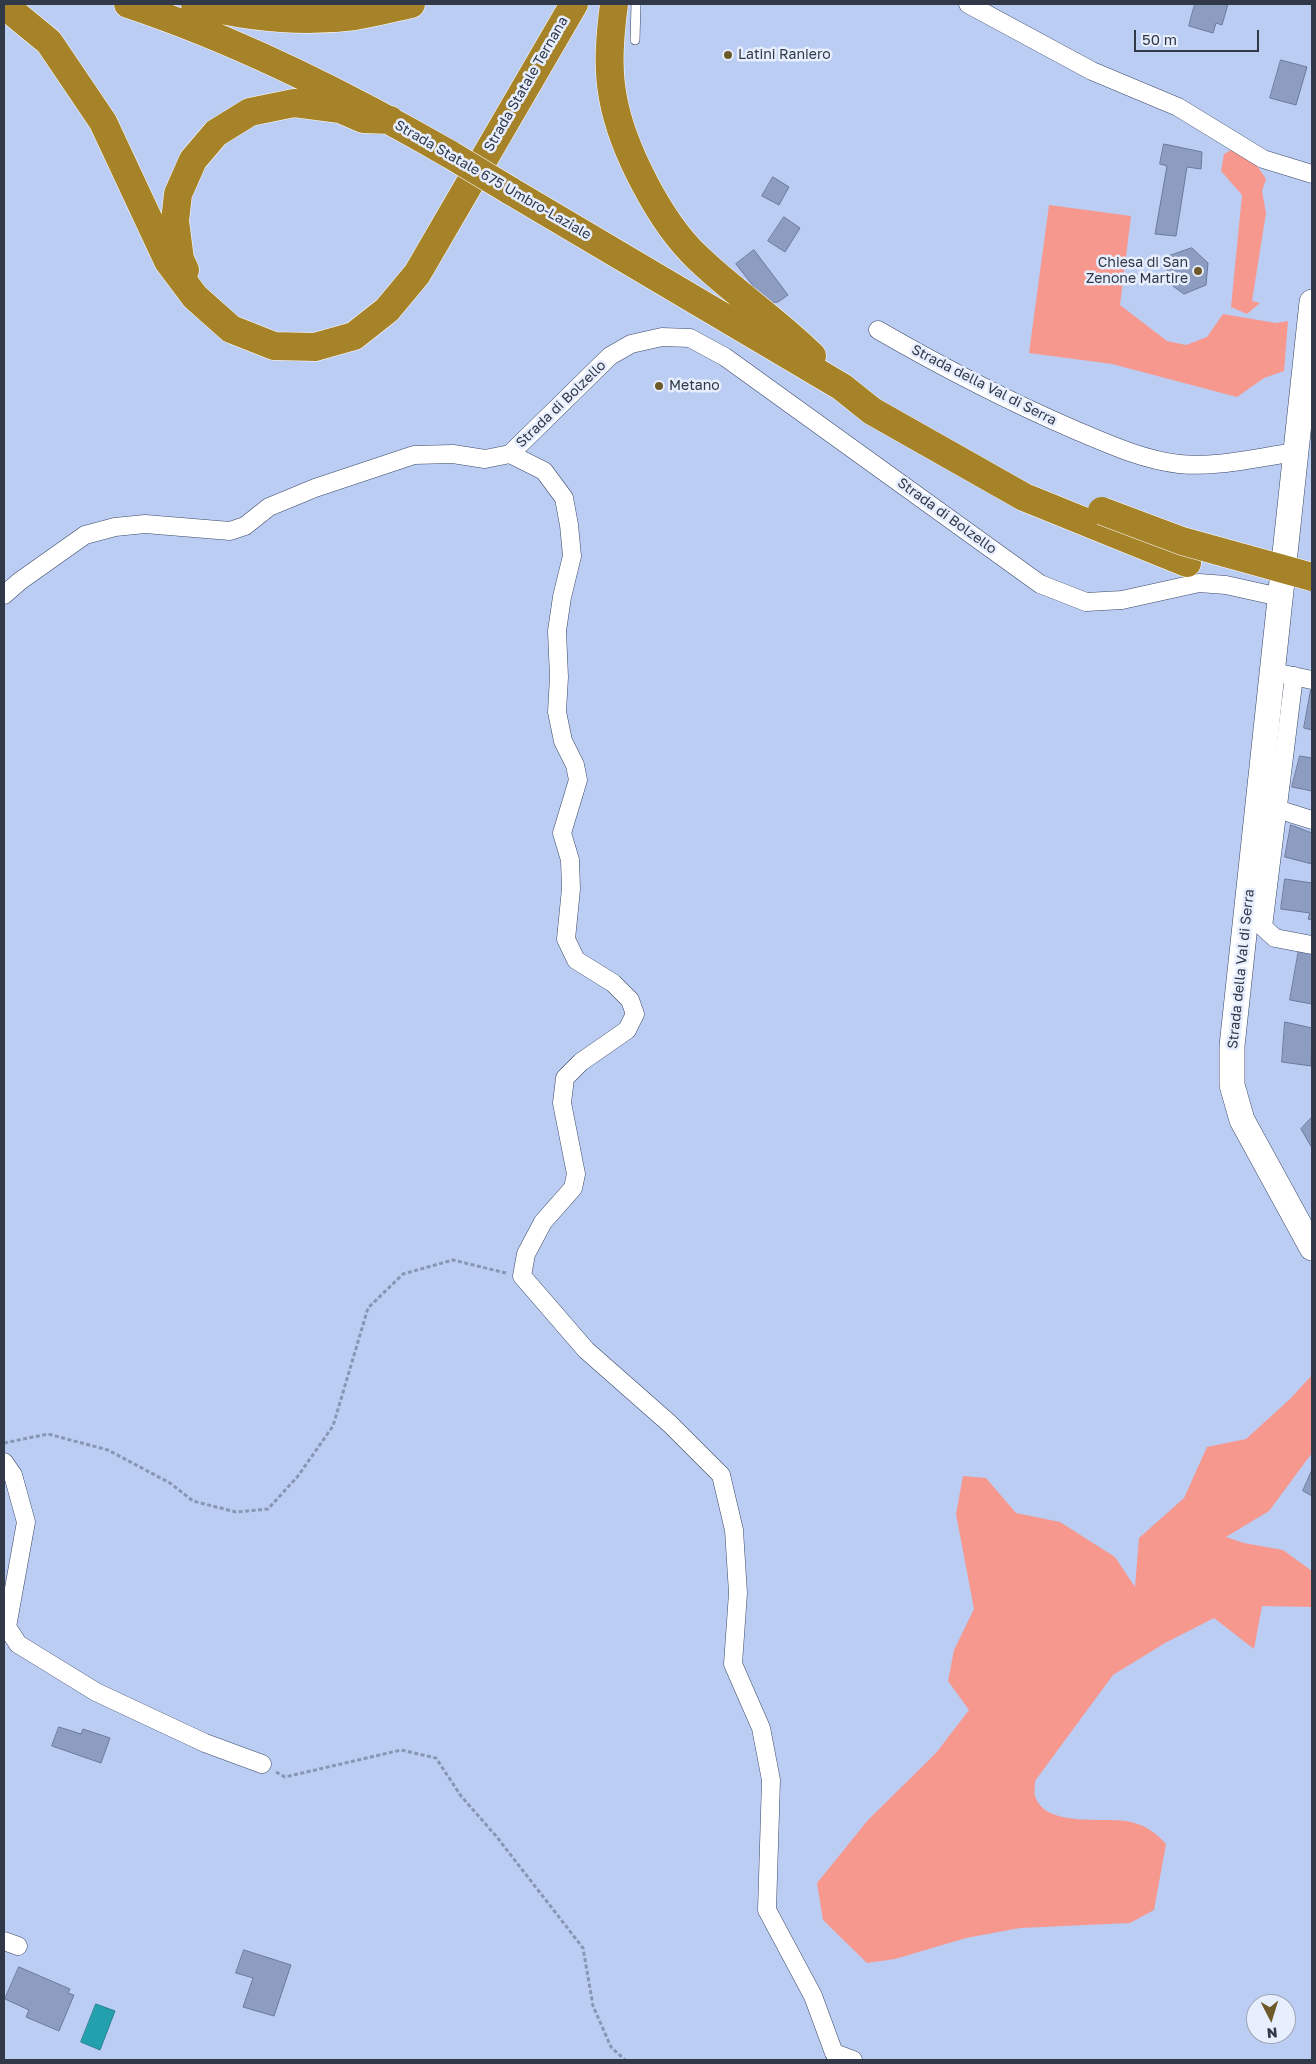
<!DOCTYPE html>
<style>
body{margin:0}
#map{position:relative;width:1316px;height:2064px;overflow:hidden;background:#bccdf3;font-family:"Golos Text",sans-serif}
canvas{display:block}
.frame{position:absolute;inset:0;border:5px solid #313847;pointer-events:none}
.north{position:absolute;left:1246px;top:1994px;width:50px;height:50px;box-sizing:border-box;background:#e7eefe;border:1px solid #9ea5b5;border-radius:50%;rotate:175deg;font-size:14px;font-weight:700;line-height:20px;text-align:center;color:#313847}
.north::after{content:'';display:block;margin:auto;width:18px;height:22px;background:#6e5928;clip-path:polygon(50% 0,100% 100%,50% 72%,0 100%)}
.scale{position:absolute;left:1134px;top:30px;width:125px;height:22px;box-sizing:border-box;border:2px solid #313847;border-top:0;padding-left:6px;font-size:15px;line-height:18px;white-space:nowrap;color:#313847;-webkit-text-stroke:4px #e7eefe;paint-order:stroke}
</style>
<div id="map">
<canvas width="1316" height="2064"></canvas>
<div class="frame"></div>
<div class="north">N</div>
<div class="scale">50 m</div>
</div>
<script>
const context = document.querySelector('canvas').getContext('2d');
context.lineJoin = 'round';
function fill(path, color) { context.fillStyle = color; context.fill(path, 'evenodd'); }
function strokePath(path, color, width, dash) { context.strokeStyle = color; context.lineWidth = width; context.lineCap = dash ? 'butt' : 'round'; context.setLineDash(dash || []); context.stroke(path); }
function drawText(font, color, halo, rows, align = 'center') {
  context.font = font + ' "Golos Text",sans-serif'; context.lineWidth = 5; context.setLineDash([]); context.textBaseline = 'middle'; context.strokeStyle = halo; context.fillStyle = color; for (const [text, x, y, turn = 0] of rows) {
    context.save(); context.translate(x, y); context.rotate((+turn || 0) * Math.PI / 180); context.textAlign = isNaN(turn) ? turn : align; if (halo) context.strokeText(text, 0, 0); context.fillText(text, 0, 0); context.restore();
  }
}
fill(new Path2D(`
 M1236,147L1254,161L1266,179L1262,191L1266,213L1252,301L1260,303L1247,314L1231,307L1242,195L1221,171L1224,154Z
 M1049,205L1131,216L1120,305L1167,341L1186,345L1207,337L1223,314L1276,323L1288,321L1284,371L1264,378L1237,397L1112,364L1029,353Z
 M1312,1375V1453L1269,1511L1226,1537L1244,1543L1283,1550L1312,1571V1607L1262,1606L1254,1649L1214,1618L1165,1643L1113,1675L1035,1781C1035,1785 1034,1792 1035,1796C1045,1829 1107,1816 1131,1822C1147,1826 1156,1833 1166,1844L1154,1910L1130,1923L1020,1928L966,1938L895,1959L867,1963L823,1920L817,1883L868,1820L936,1753L969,1710L948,1681L954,1650L974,1609L956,1514L963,1476L986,1478L1016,1513L1060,1522L1115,1557L1135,1587L1139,1538L1184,1498L1207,1447L1246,1439L1290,1399Z`), '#f7988e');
const water = new Path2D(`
 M96,2004L115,2011L100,2050L81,2042Z`);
fill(water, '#23a0ae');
strokePath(water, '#27818f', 1);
const building = new Path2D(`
 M1195,4H1228L1222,25L1216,23L1213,33L1189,26Z
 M1281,60L1307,67L1296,105L1270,98Z
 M1164,144L1202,152L1201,169L1187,167L1176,236L1155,234L1167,166L1160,164Z
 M773,177L789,187L779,205L762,196Z
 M784,217L800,228L785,252L768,241Z
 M1192,248L1208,263L1206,285L1184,294L1166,281L1169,256Z
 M754,250L788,295L778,302L769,303L761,296L736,264Z
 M1311,690H1312V730L1304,728Z
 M1300,756L1312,758V791L1292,787Z
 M1291,825L1312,833V864L1285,857Z
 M1285,879L1312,883V920L1308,919L1310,913L1281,909Z
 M1299,949L1312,952V1004L1290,1000Z
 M1285,1022L1312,1028L1311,1066L1282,1062Z
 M1312,1117V1148L1301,1129Z
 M1312,1470V1496L1303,1491Z
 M59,1727L81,1734L83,1729L110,1738L101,1763L52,1746Z
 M244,1950L291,1965L274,2016L243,2007L253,1978L236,1973Z
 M19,1967L70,1989L68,1993L74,1995L59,2031L26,2017L29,2010L5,1999Z`);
fill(building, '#8d9cc1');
strokePath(building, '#6b799c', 1);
const lane = new Path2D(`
 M635,40L636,4`);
const street = new Path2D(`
 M968,4L1092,71L1178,107L1263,159L1312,174
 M878,330C942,367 1008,401 1075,430C1108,444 1143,460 1179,464C1217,468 1259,457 1296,452
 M510,454L544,471L564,498L569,525L572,556L562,597L557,631L559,677L557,712L563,741L575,765L578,780L562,833L570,860L571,889L566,939L576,960L613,983L630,1000L635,1014L627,1030L581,1062L565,1078L562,1103L576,1174L573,1188L543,1222L526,1254L522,1276L586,1350L670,1424L721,1475L734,1530L738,1593L733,1664L761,1728L771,1780L767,1910L813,1996L834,2053L853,2060
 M4,595L20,581L85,535L115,527L145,524L230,531L245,526L269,507L315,488L414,455L453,454L485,459L510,454L610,356L631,344L662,337L690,338L725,357L1040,584L1086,602L1122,600L1199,583L1226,585L1280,597
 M1283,674L1312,680
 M1294,676L1263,927L1275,938L1312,945
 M1277,809L1312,820
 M4,1462L13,1475L26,1522L7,1627L18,1644L96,1692L205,1743L262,1764
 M4,1941L18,1946`);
const secondary = new Path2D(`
 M1312,302L1232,1046V1085L1242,1120L1312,1248`);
const highway = new Path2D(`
 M128,4C237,40 352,98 451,155
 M195,4C246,17 302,23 355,16C374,13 393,8 411,4
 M614,4C610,35 607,67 613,98C622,148 660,222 697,257C733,292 776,320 812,356
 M4,5L49,42L103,122L168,261L195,297L231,329L274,346L315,347L354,336L387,310L417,274L574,4
 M509,190L842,387L872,411L1024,497L1187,563
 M185,270L180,259L175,221L178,194L193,160L216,133L250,112L294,103L340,109L363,119L390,120`);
strokePath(lane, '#3a4867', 10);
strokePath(street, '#3a4867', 19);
strokePath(secondary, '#3a4867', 26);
strokePath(highway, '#fff', 29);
strokePath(new Path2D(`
 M4,1443L48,1434L108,1450L170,1483L193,1501L236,1512L268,1509L298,1476L333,1426L368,1308L403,1274L453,1260L506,1273
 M276,1772L285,1777L401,1750L436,1758L461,1796L496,1836L583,1948L593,2006L611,2047L625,2060`), '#8896b3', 3, [4, 2.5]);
strokePath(lane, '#fff', 9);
strokePath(street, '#fff', 18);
strokePath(secondary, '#fff', 25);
strokePath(highway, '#a68328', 28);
const highwayBridge = new Path2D(`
 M451,155L509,190
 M1102,511L1182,541L1312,577`);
strokePath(highwayBridge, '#fff', 29, []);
strokePath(highwayBridge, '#a68328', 28);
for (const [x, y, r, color] of [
 [728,55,5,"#6e5928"],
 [1198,271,5,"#6e5928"],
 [659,386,5,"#6e5928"]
]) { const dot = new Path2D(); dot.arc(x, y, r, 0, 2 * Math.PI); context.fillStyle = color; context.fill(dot); strokePath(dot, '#e7eefe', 2); }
drawText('14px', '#313847', '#e7eefe', [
 ["Latini Raniero",738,55],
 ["Chiesa di San",1188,263,"right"],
 ["Zenone Martire",1188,279,"right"],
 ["Metano",669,386]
], 'left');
drawText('14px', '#313847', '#e7eefe', [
 ["Strada Statale Ternana",526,84,-60],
 ["Strada Statale 675 Umbro-Laziale",493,180,30],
 ["Strada della Val di Serra",984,385,27],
 ["Strada di Bolzello",561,404,-44],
 ["Strada di Bolzello",947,516,36],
 ["Strada della Val di Serra",1241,969,-84]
]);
</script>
